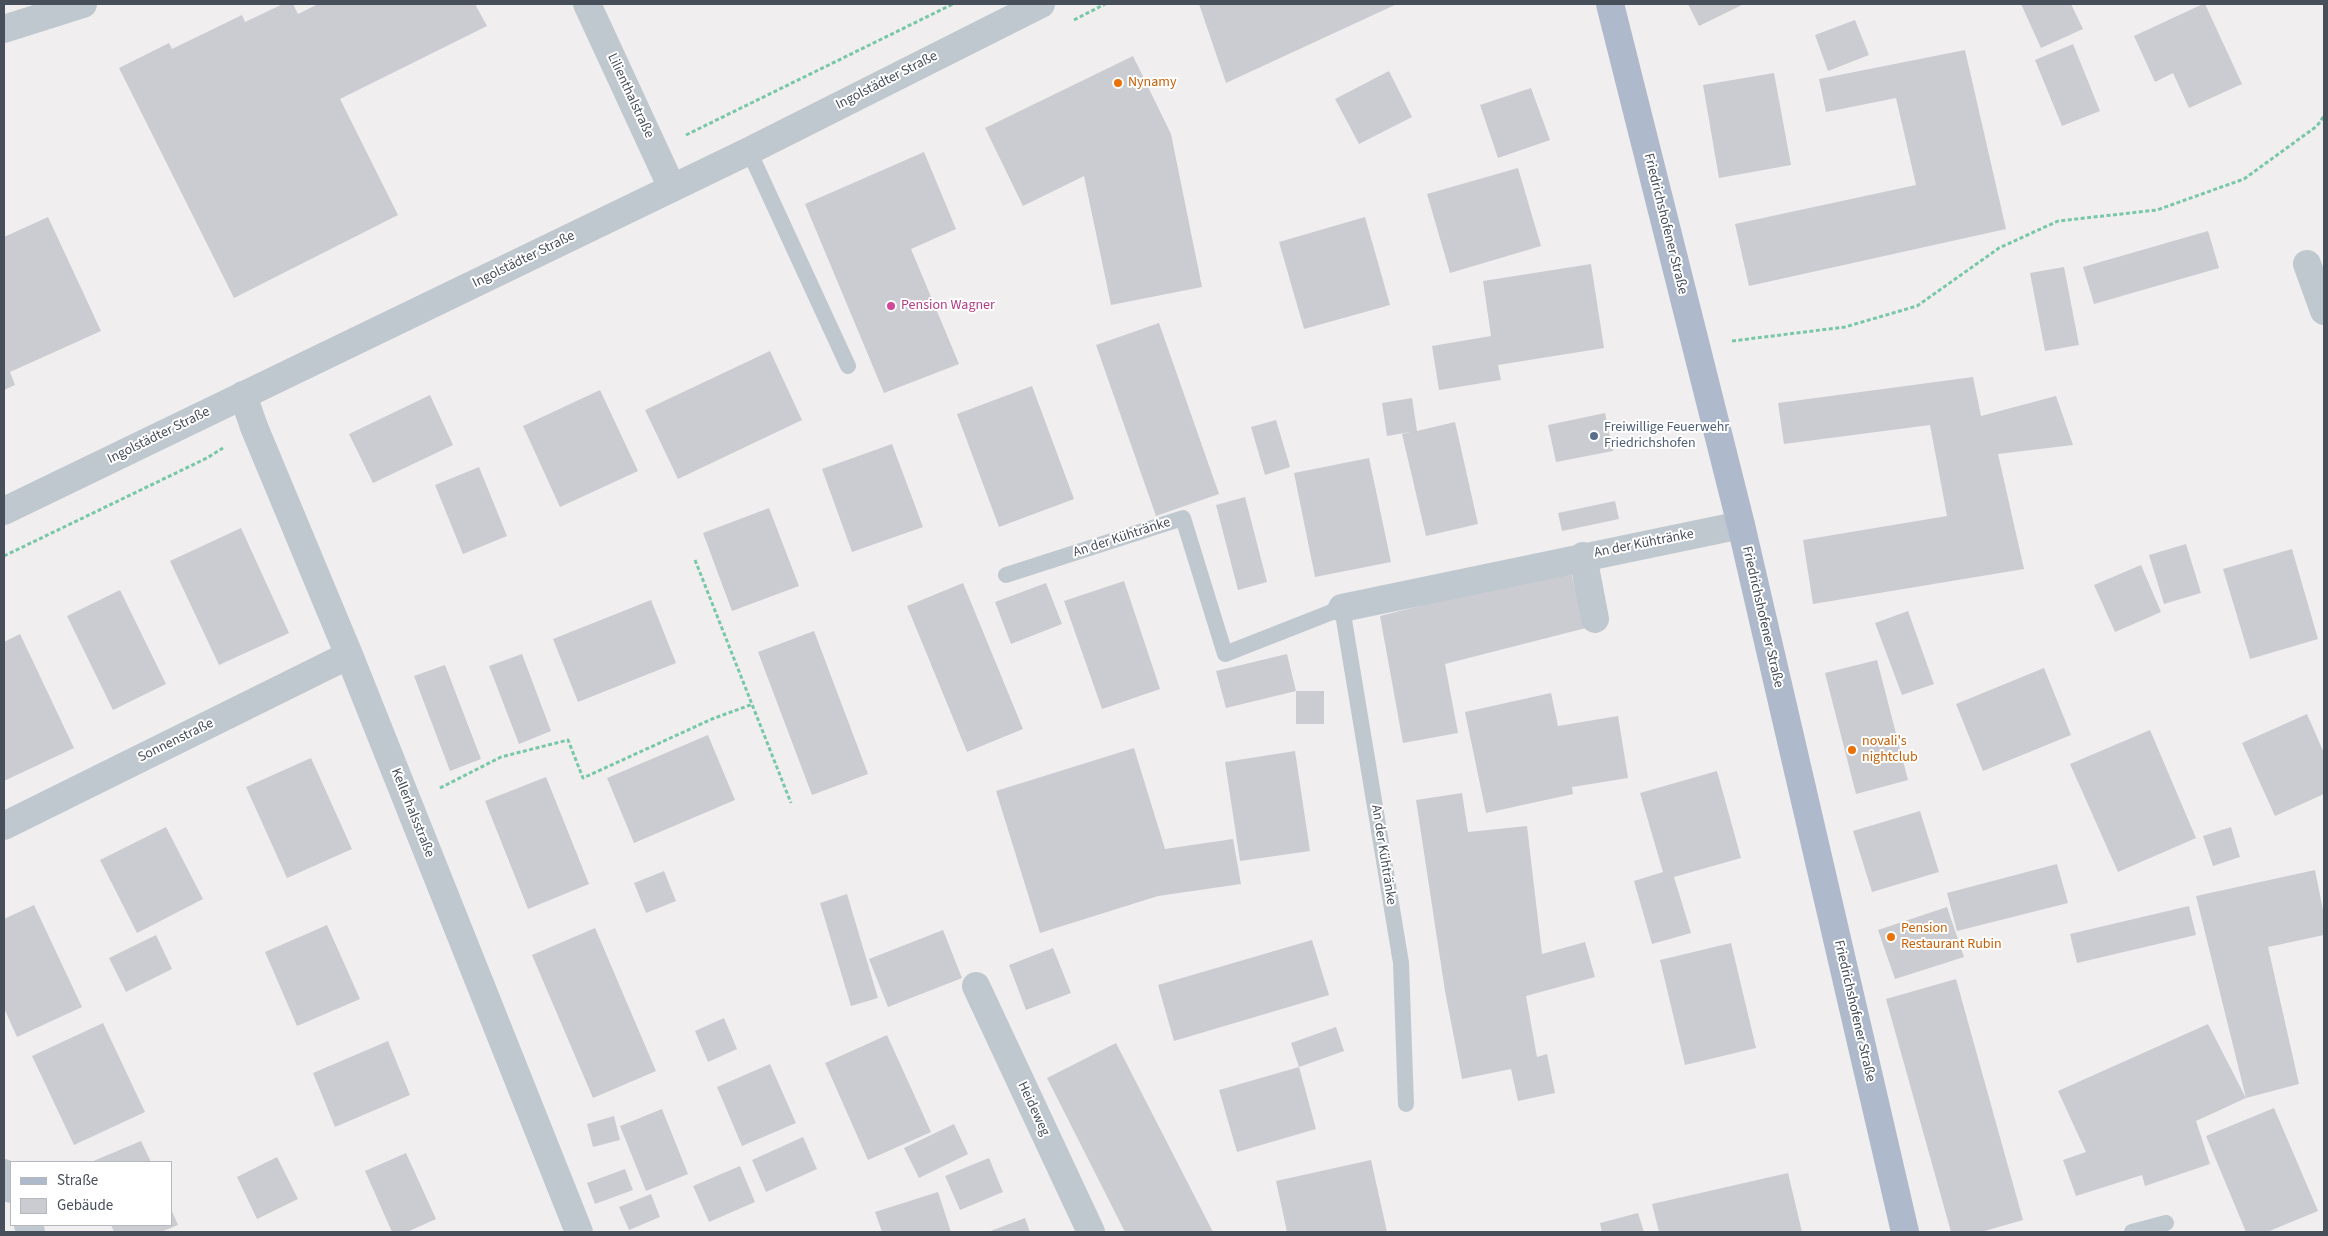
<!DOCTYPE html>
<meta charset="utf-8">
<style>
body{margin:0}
#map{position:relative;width:2328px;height:1236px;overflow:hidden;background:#f0eeee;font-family:"Source Sans 3",sans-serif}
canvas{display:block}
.frame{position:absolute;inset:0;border:5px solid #474f5a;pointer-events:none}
.legend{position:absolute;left:10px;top:1161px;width:162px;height:65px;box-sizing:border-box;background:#fff;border:1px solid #b5b9bd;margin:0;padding:6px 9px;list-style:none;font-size:15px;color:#474f5a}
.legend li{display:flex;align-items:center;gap:10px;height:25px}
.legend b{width:25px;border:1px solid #b5b9bd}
</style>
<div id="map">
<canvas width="2328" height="1236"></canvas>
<div class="frame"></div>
<ul class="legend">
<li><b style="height:6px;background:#aebacb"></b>Straße</li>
<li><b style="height:14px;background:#cbccd2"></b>Gebäude</li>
</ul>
</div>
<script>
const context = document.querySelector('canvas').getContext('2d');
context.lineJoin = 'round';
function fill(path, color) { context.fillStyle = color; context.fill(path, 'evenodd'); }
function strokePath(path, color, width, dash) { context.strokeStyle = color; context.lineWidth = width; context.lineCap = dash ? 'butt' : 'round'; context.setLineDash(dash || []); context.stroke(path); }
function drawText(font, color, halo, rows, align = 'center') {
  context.font = font + ' "Source Sans 3",sans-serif'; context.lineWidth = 4; context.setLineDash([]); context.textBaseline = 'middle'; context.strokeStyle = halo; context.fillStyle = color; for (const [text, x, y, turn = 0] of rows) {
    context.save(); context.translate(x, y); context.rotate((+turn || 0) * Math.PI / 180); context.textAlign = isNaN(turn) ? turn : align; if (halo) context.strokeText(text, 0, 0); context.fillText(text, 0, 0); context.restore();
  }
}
fill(new Path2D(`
 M283,4H293L298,14L318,4H475L487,26L340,99L398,215L234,298L119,68L169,43L172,49L242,15L245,22Z
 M1199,4H1397L1226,83Z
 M1688,4H1744L1699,26Z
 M2021,4H2071L2083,29L2041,48Z
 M2203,4H2205L2242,84L2189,108L2173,73L2155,82L2134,36Z
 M1855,20L1869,55L1828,71L1815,35Z
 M2073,44L2100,111L2062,126L2035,60Z
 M1965,50L2006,229L1749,286L1735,224L1916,185L1896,98L1826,112L1819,79Z
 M1133,56L1171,134L1202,287L1111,305L1084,176L1023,206L985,128Z
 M1389,71L1412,117L1359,144L1335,99Z
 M1774,73L1791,165L1719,178L1703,85Z
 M1531,88L1550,140L1498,158L1480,105Z
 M924,152L956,229L911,249L959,364L884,393L805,204Z
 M1518,168L1541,246L1450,273L1427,194Z
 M48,217L101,331L10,372L15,385L4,390V237Z
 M1365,217L1390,305L1304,329L1279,242Z
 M2208,231L2219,268L2094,304L2083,267Z
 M1591,264L1604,348L1498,365L1501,380L1439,390L1432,346L1491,336L1483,281Z
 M2064,267L2079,345L2045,351L2030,273Z
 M1159,323L1219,494L1156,516L1096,345Z
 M770,351L802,420L678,479L645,410Z
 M1973,377L1981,416L2056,396L2073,445L1998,454L2024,569L1813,604L1803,540L1947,516L1930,425L1784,444L1778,403Z
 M1032,386L1074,499L999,527L957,414Z
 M600,390L638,471L560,507L523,426Z
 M430,395L453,445L373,483L349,434Z
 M1412,398L1417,431L1455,422L1478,524L1426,536L1402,434L1410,432L1387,436L1382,403Z
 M1605,413L1613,451L1556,462L1548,425Z
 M1276,420L1290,467L1265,475L1251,427Z
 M892,444L923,527L852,552L822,469Z
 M1369,458L1391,562L1315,577L1294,473Z
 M479,467L507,536L463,554L435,485Z
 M1245,497L1267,582L1238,590L1216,505Z
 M1615,501L1619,519L1562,531L1558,513Z
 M769,508L799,586L732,611L703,533Z
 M241,528L289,633L219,665L170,561Z
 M2186,544L2201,593L2164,604L2149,555Z
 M2292,549L2318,639L2250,659L2223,569Z
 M2141,565L2161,612L2115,632L2094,585Z
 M1570,568L1586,628L1445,664L1458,733L1403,743L1380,616Z
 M1124,581L1160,689L1102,709L1064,601Z
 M963,583L1023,729L967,752L907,606Z
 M1046,583L1062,624L1011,644L995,602Z
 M120,590L166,684L113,710L67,616Z
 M651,600L676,663L578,702L553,639Z
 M1908,611L1934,684L1902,695L1875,623Z
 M814,631L868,774L812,795L758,652Z
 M20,634L74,748L4,781V642Z
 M522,654L551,731L519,744L489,666Z
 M1287,654L1296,691L1226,708L1216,671Z
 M1877,660L1908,780L1856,794L1825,673Z
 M445,665L481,759L450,771L414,676Z
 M2044,668L2071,735L1983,771L1956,704Z
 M1296,691H1324V724H1296Z
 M1551,693L1558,726L1618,716L1628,778L1572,787L1573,794L1486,813L1465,712Z
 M2307,714L2324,753V794L2275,816L2242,743Z
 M2150,730L2196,838L2118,872L2070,764Z
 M708,735L735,800L634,843L607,778Z
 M1134,748L1165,849L1233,839L1241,884L1158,896L1040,933L996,791Z
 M1295,751L1310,851L1240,861L1225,762Z
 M311,758L352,849L287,878L246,787Z
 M1717,771L1741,858L1674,877L1691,933L1652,944L1634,881L1663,872L1640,793Z
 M546,777L589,884L528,909L485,801Z
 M1462,793L1468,832L1527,826L1542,954L1585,942L1595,977L1526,996L1537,1057L1547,1054L1555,1093L1518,1101L1511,1069L1462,1079L1445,991L1416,800Z
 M1920,811L1939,872L1872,892L1853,831Z
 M166,827L203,899L137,933L100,860Z
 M2231,827L2240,857L2213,866L2203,836Z
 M2057,864L2068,903L1957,931L1947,893Z
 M2315,870L2324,915V935L2268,947L2299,1084L2246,1098L2196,896Z
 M664,871L676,901L646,913L634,883Z
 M847,894L878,998L851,1006L820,903Z
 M34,905L82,1007L17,1037L4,1008V919Z
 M2189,906L2196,935L2077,963L2070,934Z
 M1947,907L1964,957L1895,979L1878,930Z
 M327,925L360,999L297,1026L265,952Z
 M595,928L656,1071L593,1098L532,955Z
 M943,930L962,978L888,1007L869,959Z
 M156,935L172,969L126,992L109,958Z
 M1312,940L1329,995L1174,1041L1158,985Z
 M1731,943L1756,1048L1685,1065L1660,960Z
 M1053,948L1071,993L1026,1010L1009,965Z
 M1956,979L2023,1220L1981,1232H1951L1886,999Z
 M724,1018L737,1049L708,1062L695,1031Z
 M103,1023L145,1112L74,1145L32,1056Z
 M2208,1024L2246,1098L2196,1121L2210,1164L2145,1186L2142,1175L2076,1196L2063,1160L2086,1152L2058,1091Z
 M1336,1027L1344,1051L1299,1067L1291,1043Z
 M887,1035L931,1132L868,1160L825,1063Z
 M388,1041L410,1095L335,1127L313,1073Z
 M1116,1043L1213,1232H1125L1047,1078Z
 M770,1064L796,1123L742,1146L717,1087Z
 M1299,1067L1316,1129L1237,1152L1219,1090Z
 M2274,1108L2318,1211L2267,1232H2246L2206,1136Z
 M662,1109L688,1174L646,1191L620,1126Z
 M614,1116L620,1140L593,1147L587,1124Z
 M954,1124L968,1154L919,1178L904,1148Z
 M803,1137L817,1169L766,1192L752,1160Z
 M141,1141L151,1162H91Z
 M406,1153L436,1219L407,1232H392L365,1171Z
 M277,1157L298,1199L257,1219L237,1177Z
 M989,1158L1003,1192L960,1210L945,1176Z
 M1371,1160L1387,1232H1287L1276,1181Z
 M740,1166L755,1202L709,1222L693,1186Z
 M625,1169L633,1190L595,1204L587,1183Z
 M1788,1173L1802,1232H1659L1652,1204Z
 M938,1192L951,1232H882L875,1212Z
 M651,1194L660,1217L629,1230L619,1207Z
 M171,1209L178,1225L161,1232H114L111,1225H171Z
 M1638,1213L1644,1232H1602L1600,1223Z
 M1025,1218L1030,1232H988Z`), '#cbccd2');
strokePath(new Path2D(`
 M1074,20L1105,4
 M686,135L953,4
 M1732,341L1845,327L1917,306L1999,248L2058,221L2157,210L2244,179L2317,126L2324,116
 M4,556L207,458L223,448
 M695,560L791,803
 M440,788L501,757L568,740L583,778L712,719L753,704`), '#78c8a8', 3, [4, 2.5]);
strokePath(new Path2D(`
 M749,151L848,366
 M1006,575L1183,518L1225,654L1342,608L1401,963L1406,1104
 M2132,1232L2166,1223`), '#bfc7cf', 16);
strokePath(new Path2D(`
 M587,4L672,188
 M4,29L83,4
 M2307,264L2324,311
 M243,395L254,427L349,655L579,1232
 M1583,556L1595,619
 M1342,608L1741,525
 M4,826L349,655
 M976,986L1091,1232
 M4,1173L11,1189
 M28,1225L31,1232`), '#bfc7cf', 28);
strokePath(new Path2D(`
 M4,511L749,151L1041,4`), '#bfc7cf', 28);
strokePath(new Path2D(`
 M1610,4L1741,525L1905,1232`), '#aebacb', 28);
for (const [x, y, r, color] of [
 [1118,83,5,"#e8710a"],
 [891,306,5,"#d1479c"],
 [1594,436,5,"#5c6f8a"],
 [1852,750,5,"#e8710a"],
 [1891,937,5,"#e8710a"]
]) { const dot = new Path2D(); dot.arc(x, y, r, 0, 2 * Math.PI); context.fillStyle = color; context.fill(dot); strokePath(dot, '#fff', 2); }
drawText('14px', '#474f5a', '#fff', [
 ["Ingolstädter Straße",887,81,-27],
 ["Lilienthalstraße",630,96,65],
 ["Friedrichshofener Straße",1665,224,76],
 ["Ingolstädter Straße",524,260,-26],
 ["Ingolstädter Straße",159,436,-26],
 ["An der Kühtränke",1122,538,-18],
 ["An der Kühtränke",1644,544,-11],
 ["Friedrichshofener Straße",1762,617,77],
 ["Sonnenstraße",176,741,-26],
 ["Kellerhalsstraße",412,813,68],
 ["An der Kühtränke",1383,855,81],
 ["Friedrichshofener Straße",1854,1011,77],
 ["Heideweg",1033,1109,65]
]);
drawText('14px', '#c56008', '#fff', [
 ["Nynamy",1128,83],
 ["novali's",1862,742],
 ["nightclub",1862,758],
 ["Pension",1901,929],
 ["Restaurant Rubin",1901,945]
], 'left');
drawText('14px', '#b23c85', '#fff', [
 ["Pension Wagner",901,306]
], 'left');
drawText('14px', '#4e5e75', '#fff', [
 ["Freiwillige Feuerwehr",1604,428],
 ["Friedrichshofen",1604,444]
], 'left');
</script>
